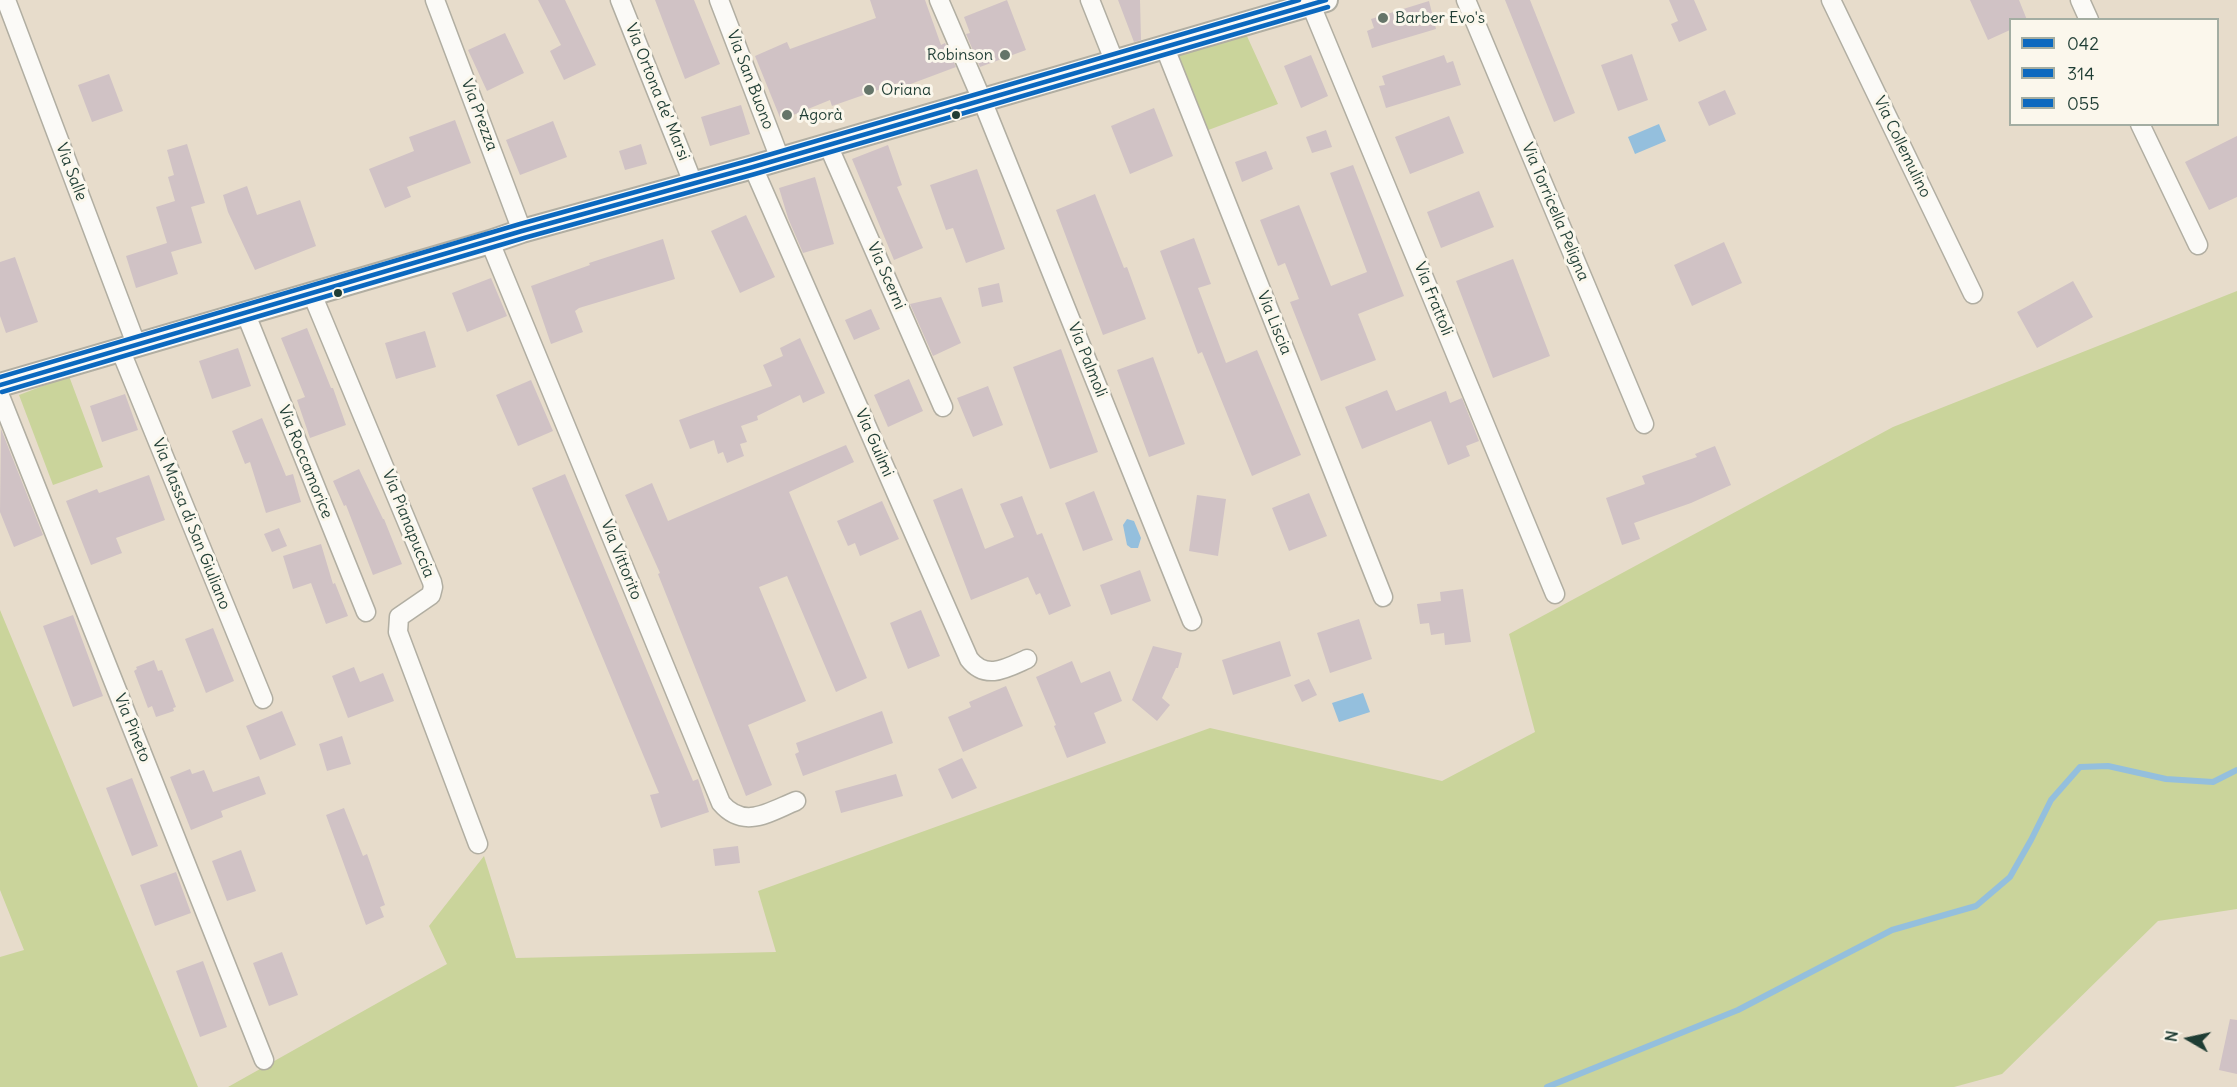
<!DOCTYPE html>
<meta charset="utf-8">
<style>
body{margin:0}
#map{position:relative;width:2237px;height:1087px;overflow:hidden;background:#e7dccb;font-family:Delius,sans-serif}
canvas{display:block}
.legend{position:absolute;left:2009px;top:18px;width:210px;height:108px;box-sizing:border-box;background:#fbf7ec;border:2px solid #a3ada2;margin:0;padding:8px 10px;list-style:none;font-size:18px;color:#1f3d34}
.legend li{display:flex;align-items:center;gap:12px;height:30px}
.legend b{width:30px;border:2px solid #a3ada2}
.north{position:absolute;left:2159px;top:1009px;width:60px;height:60px;-webkit-text-stroke:4px #fbf7ec;paint-order:stroke;rotate:279deg;font-size:16px;font-weight:700;line-height:24px;text-align:center;color:#1f3d34}
.north::after{content:'';display:block;margin:auto;width:21px;height:27px;background:#1f3d34;clip-path:polygon(50% 0,100% 100%,50% 72%,0 100%)}
</style>
<div id="map">
<canvas width="2237" height="1087"></canvas>
<ul class="legend">
<li><b style="height:8px;background:#0c69bf"></b>042</li>
<li><b style="height:8px;background:#0c69bf"></b>314</li>
<li><b style="height:8px;background:#0c69bf"></b>055</li>
</ul>
<div class="north">N</div>
</div>
<script>
const context = document.querySelector('canvas').getContext('2d');
context.lineJoin = 'round';
function fill(path, color) { context.fillStyle = color; context.fill(path, 'evenodd'); }
function strokePath(path, color, width, dash) { context.strokeStyle = color; context.lineWidth = width; context.lineCap = dash ? 'butt' : 'round'; context.setLineDash(dash || []); context.stroke(path); }
function drawText(font, color, halo, rows, align = 'center') {
  context.font = font + ' Delius,sans-serif'; context.lineWidth = 6; context.setLineDash([]); context.textBaseline = 'middle'; context.strokeStyle = halo; context.fillStyle = color; for (const [text, x, y, turn = 0] of rows) {
    context.save(); context.translate(x, y); context.rotate((+turn || 0) * Math.PI / 180); context.textAlign = isNaN(turn) ? turn : align; if (halo) context.strokeText(text, 0, 0); context.fillText(text, 0, 0); context.restore();
  }
}
fill(new Path2D(`
 M1246,34L1278,104L1203,132L1174,57Z
 M2237,291V909L2158,921L2002,1074L1954,1087H228L447,964L429,926L484,856L516,958L776,952L758,891L1210,728L1442,781L1535,732L1509,634L1893,427Z
 M69,376L103,467L53,485L19,395Z
 M0,610L198,1087H0V957L24,950L0,890Z`), '#cad49b');
fill(new Path2D(`
 M1659,124L1666,141L1635,154L1628,137Z
 M1127,519L1134,521L1141,538L1138,548H1131L1127,545L1123,525Z
 M1363,693L1370,712L1339,722L1332,703Z`), '#94bfdd');
strokePath(new Path2D(`
 M1547,1087L1738,1010L1892,930L1976,906L2010,877L2031,840L2051,800L2080,767L2108,766L2166,779L2213,782L2237,770`), '#94bfdd', 6);
fill(new Path2D(`
 M538,0H565L596,65L564,80L550,51L561,45Z
 M655,0H694L720,64L685,79Z
 M870,0H925L941,45L945,43L956,67L900,88L898,83L832,106L830,100L781,120L755,56L787,42L790,49L876,18Z
 M1007,0L1026,50L980,67L966,34L970,33L964,17Z
 M1118,0H1140L1141,40L1134,42Z
 M1505,0H1530L1575,113L1554,122Z
 M1669,0H1694L1707,30L1679,42L1671,24L1678,21Z
 M1970,0H2019L2027,20H2010V30L1988,40Z
 M1429,1L1436,29L1372,48L1367,31L1374,28L1371,19Z
 M505,33L524,73L487,91L468,50Z
 M1632,54L1648,100L1618,111L1601,65Z
 M1311,55L1328,96L1301,108L1284,66Z
 M1444,55L1447,63L1453,61L1461,85L1386,108L1379,86L1385,85L1382,76Z
 M109,74L123,111L92,122L78,85Z
 M1725,90L1736,114L1709,126L1698,102Z
 M741,105L750,134L710,146L701,117Z
 M1154,108L1173,156L1130,174L1111,126Z
 M1449,116L1464,153L1410,174L1395,137Z
 M455,120L471,163L407,187L411,197L385,208L369,169L414,151L409,137Z
 M553,121L567,157L520,175L506,140Z
 M1326,130L1332,147L1312,153L1306,137Z
 M2237,136V197L2209,210L2185,162Z
 M187,144L205,203L191,207L202,243L171,252L178,274L136,288L126,256L167,243L156,207L175,201L168,177L174,175L167,150Z
 M641,144L647,164L625,170L619,151Z
 M888,145L902,185L897,187L923,248L894,260L852,159Z
 M1266,151L1273,169L1242,182L1235,162Z
 M1353,165L1404,296L1358,314L1376,360L1321,381L1290,302L1299,299L1285,263L1278,266L1260,220L1299,205L1331,286L1367,272L1330,173Z
 M977,169L1005,249L966,263L953,228L946,230L930,185Z
 M815,177L834,244L803,253L788,218L779,188Z
 M247,186L257,215L300,200L316,246L255,270L228,212L223,195Z
 M1479,191L1494,227L1441,248L1427,212Z
 M1095,194L1124,268L1127,267L1146,319L1103,335L1056,210Z
 M746,215L775,277L740,293L711,231Z
 M1194,238L1211,284L1198,288L1226,363L1257,350L1301,455L1252,476L1202,352L1198,354L1160,251Z
 M663,239L675,279L579,308L575,311L583,332L551,344L531,286L590,265L589,263Z
 M1724,242L1742,283L1692,306L1674,265Z
 M15,257L38,322L6,333L0,316V262Z
 M1513,259L1550,356L1493,378L1456,281Z
 M491,278L507,316L467,332L452,293Z
 M2073,281L2093,317L2037,348L2017,312Z
 M999,283L1003,302L982,307L978,288Z
 M941,297L961,343L933,356L910,304Z
 M871,309L880,329L854,340L845,320Z
 M307,328L331,388H333L346,425L310,438L297,400L305,397L281,338Z
 M425,331L436,367L396,379L385,343Z
 M800,338L825,393L803,403L800,395L757,416L758,420L741,426L747,442L740,444L744,456L727,463L723,452L718,454L714,440L690,449L679,420L772,386L763,365L783,356L780,348Z
 M238,348L251,386L212,399L199,361Z
 M1061,349L1098,452L1050,469L1013,367Z
 M1153,357L1185,444L1149,457L1117,370Z
 M909,379L923,411L888,427L874,395Z
 M531,380L553,431L518,446L496,395Z
 M988,386L1003,425L973,437L957,398Z
 M1387,390L1396,411L1446,391L1450,403L1462,398L1479,441L1466,446L1470,456L1448,465L1431,421L1362,449L1345,407Z
 M125,394L138,430L102,442L90,406Z
 M262,418L286,476L293,474L301,502L266,513L250,462L245,464L232,431Z
 M1,429L43,535L14,547L0,512Z
 M846,445L854,462L789,492L867,678L836,692L787,576L759,587L806,701L748,725L772,785L746,796L658,574L660,573L625,495L652,483L668,521Z
 M1715,446L1731,485L1691,503L1634,523L1640,539L1622,545L1606,498L1645,484L1642,476L1697,457L1695,454Z
 M359,469L383,519H384L402,564L373,575L346,505L344,506L333,481Z
 M565,474L693,781L698,779L709,812L661,828L650,795L659,793L532,488Z
 M149,475L165,520L116,538L122,553L91,565L66,501L97,489L99,493Z
 M962,488L985,549L1014,537L1000,504L1022,496L1037,535L1042,533L1071,606L1049,615L1040,593L1036,595L1028,577L971,600L933,500Z
 M1094,491L1113,540L1083,551L1065,503Z
 M1309,493L1327,536L1289,551L1272,508Z
 M1197,495L1226,499L1218,556L1189,551Z
 M882,501L899,539L860,556L855,543L848,546L837,521Z
 M279,528L287,546L272,552L264,534Z
 M321,544L333,584L335,583L348,616L326,624L311,583L293,589L283,556Z
 M1140,570L1151,601L1111,615L1100,585Z
 M1463,589L1471,642L1445,645L1444,633L1431,635L1429,623L1420,624L1417,604L1441,601L1440,592Z
 M921,610L940,656L908,669L890,623Z
 M73,615L103,696L73,707L43,626Z
 M1359,619L1372,659L1330,673L1317,633Z
 M213,628L234,681L206,693L185,639Z
 M1280,641L1291,676L1233,695L1222,660Z
 M1153,646L1182,653L1178,668H1176L1162,698L1170,705L1157,721L1132,700Z
 M154,660L158,671L162,670L176,707L173,708L174,711L156,717L152,706L148,708L134,671L137,669L136,667Z
 M1072,661L1081,683L1110,671L1122,701L1094,713L1106,743L1067,758L1054,726L1056,725L1036,677Z
 M354,667L360,682L383,673L394,701L348,718L332,676Z
 M1309,679L1317,695L1302,702L1294,685Z
 M1006,686L1023,726L963,752L948,717L971,707L969,702Z
 M282,711L296,745L260,760L246,726Z
 M882,711L893,743L803,776L795,754L799,752L796,743Z
 M342,736L351,764L327,771L319,744Z
 M962,758L977,788L952,799L938,769Z
 M190,769L192,774L204,770L213,792L259,776L266,794L221,811L223,817L191,830L170,777Z
 M896,774L903,796L841,813L835,791Z
 M132,778L158,846L132,856L106,788Z
 M344,808L363,856L367,854L385,905L380,907L384,917L366,925L326,815Z
 M738,846L740,863L715,866L713,849Z
 M241,850L256,891L227,901L212,861Z
 M176,872L191,913L155,926L140,885Z
 M282,952L298,995L269,1006L253,963Z
 M203,961L227,1027L200,1037L176,971Z
 M2230,1019L2237,1020V1074L2219,1070Z`), '#d0c2c5');
const minor = new Path2D(`
 M6,0L136,344
 M435,0L522,231
 M620,0L693,183
 M719,0L780,159
 M939,0L982,100L1192,621
 M1090,0L1115,63
 M1466,0L1644,424
 M1831,0L1973,294
 M2080,0L2089,20
 M1311,5L1555,594
 M1165,48L1383,597
 M2140,124L2198,245
 M828,145L943,407
 M753,167L969,659C986,681 1007,668 1027,659
 M490,242L721,803C744,830 769,812 796,801
 M312,294L432,582L433,587L431,595L399,617L398,632L478,844
 M245,312L366,612
 M120,349L263,699
 M0,396L264,1060`);
const tertiary = new Path2D(`
 M0,385L490,242L522,231L753,167L1326,0`);
strokePath(minor, '#b1aea2', 21);
strokePath(tertiary, '#b1aea2', 26);
strokePath(minor, '#fbfaf7', 18);
strokePath(tertiary, '#fbfaf7', 22);
strokePath(new Path2D(`
 M0,385L522,231L753,167L1326,0`), '#0c69bf', 4.5);
strokePath(new Path2D(`
 M2,392L524,238L755,174L1328,7`), '#0c69bf', 4.5);
strokePath(new Path2D(`
 M0,377L520,224L751,160L1299,0`), '#0c69bf', 4.5);
for (const [x, y, r, color] of [
 [1383,18,6,"#657569"],
 [1005,55,6,"#657569"],
 [869,90,6,"#657569"],
 [787,115,6,"#657569"],
 [956,115,5,"#1f3d34"],
 [338,293,5,"#1f3d34"]
]) { const dot = new Path2D(); dot.arc(x, y, r, 0, 2 * Math.PI); context.fillStyle = color; context.fill(dot); strokePath(dot, '#fbf7ec', 2); }
drawText('16px', '#1f3d34', '#fbf7ec', [
 ["Barber Evo's",1395,18],
 ["Robinson",993,55,"right"],
 ["Oriana",881,90],
 ["Agorà",799,115]
], 'left');
drawText('16px', '#1f3d34', '#fbf7ec', [
 ["Via San Buono",750,80,69],
 ["Via Ortona de' Marsi",657,92,68],
 ["Via Prezza",479,115,69],
 ["Via Collemulino",1902,147,64],
 ["Via Salle",71,172,69],
 ["Via Torricella Peligna",1555,212,67],
 ["Via Scerni",886,276,66],
 ["Via Frattoli",1433,299,68],
 ["Via Liscia",1274,323,68],
 ["Via Palmoli",1087,360,68],
 ["Via Guilmi",874,443,66],
 ["Via Roccamorice",305,462,68],
 ["Via Massa di San Giuliano",191,524,68],
 ["Via Pianapuccia",408,524,68],
 ["Via Vittorito",621,560,68],
 ["Via Pineto",132,728,68]
]);
</script>
